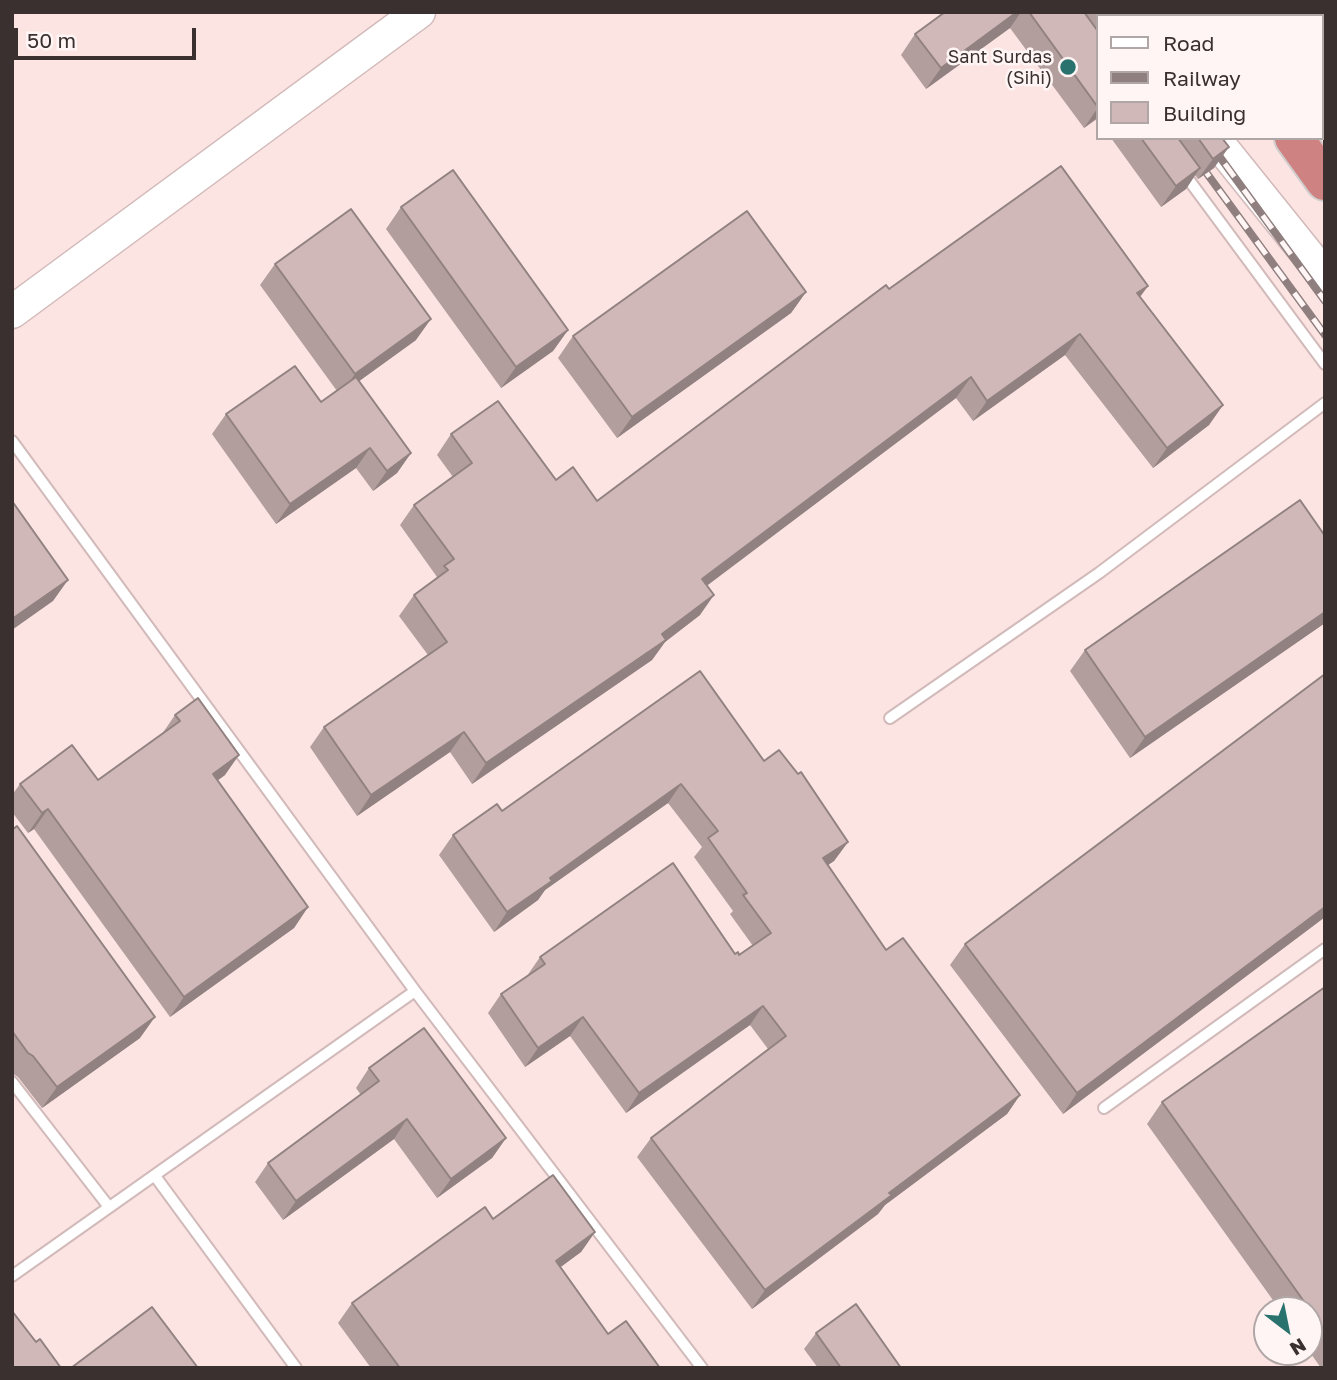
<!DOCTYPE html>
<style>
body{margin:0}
#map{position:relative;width:1337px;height:1380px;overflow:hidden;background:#fce4e3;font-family:"Golos Text",sans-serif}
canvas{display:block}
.frame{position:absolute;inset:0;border:14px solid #3a3030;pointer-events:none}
.legend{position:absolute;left:1096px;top:14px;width:228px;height:126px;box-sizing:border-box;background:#fff5f5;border:2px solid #b0a6a6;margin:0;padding:9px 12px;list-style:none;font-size:21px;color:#3a3030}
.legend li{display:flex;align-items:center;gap:14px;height:35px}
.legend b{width:35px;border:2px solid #b0a6a6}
.north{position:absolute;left:1253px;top:1296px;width:70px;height:70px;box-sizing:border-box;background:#fff5f5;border:2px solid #b0a6a6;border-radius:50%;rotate:148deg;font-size:19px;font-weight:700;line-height:28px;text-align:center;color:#3a3030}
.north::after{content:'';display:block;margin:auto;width:24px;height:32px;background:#29726d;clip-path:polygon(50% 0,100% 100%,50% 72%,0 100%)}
.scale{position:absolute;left:14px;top:28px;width:182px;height:32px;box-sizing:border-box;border:4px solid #3a3030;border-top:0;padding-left:9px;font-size:21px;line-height:24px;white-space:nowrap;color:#3a3030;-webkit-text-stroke:5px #fff5f5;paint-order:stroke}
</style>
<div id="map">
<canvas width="1337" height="1380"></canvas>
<div class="frame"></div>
<ul class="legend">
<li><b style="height:9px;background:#fff"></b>Road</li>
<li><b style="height:9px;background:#907f7f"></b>Railway</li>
<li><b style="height:19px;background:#cfb8b7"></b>Building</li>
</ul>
<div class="north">N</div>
<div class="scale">50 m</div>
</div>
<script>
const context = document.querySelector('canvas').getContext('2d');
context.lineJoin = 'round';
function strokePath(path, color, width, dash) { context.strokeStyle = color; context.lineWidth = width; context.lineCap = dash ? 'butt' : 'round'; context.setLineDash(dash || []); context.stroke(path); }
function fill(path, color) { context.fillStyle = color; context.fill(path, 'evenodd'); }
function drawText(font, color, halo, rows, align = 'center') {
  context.font = font + ' "Golos Text",sans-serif'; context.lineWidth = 5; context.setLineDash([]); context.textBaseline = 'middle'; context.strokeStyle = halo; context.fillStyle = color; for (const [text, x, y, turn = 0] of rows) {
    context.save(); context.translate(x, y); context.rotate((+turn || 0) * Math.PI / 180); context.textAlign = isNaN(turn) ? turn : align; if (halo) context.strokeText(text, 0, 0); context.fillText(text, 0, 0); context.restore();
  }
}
const lane = new Path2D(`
 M1183,172L1325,364
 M12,441L415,991L702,1368
 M890,718L1099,573L1325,403
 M12,1082L109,1207
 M1104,1108L1325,949
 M155,1176L296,1368
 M12,1276L415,991`);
const secondary = new Path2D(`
 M1214,138L1325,276
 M12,312L419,12`);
const highway = new Path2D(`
 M1201,12L1204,16
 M1264,12L1266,16
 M1321,91L1325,96
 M1294,138L1325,181`);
strokePath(lane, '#d1bab9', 14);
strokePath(secondary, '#d1bab9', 35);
strokePath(highway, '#d0cdcd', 42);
strokePath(lane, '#fff', 10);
strokePath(secondary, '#fff', 32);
strokePath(highway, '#ce8281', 38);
const rail = new Path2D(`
 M1181,138L1325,335
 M1206,138L1325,301`);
strokePath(rail, '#907f7f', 8);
strokePath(rail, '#fff5f5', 5, [16]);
fill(new Path2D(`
 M945,12H1126L1130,13L1191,16H1097V119L1084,128L1010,28L926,89L901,55L915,34Z
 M1111,138H1222L1214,168L1198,179L1195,175L1186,189L1161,207Z
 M401,207L568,330L553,351L501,388L386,229Z
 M275,264L416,340L359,381L411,453L397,473L373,491L356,468L276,524L212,434L226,414L321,402L337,391L260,285Z
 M1148,286L1140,297L1223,405L1209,425L1153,468L1065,355L973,421L956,398L707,585L700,615L665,642L652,660L472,784L450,752L357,816L310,747L324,727L428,655L399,616L414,595L435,579L437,577L400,525L414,505L453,477L437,455L451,434L556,480L597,501L889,289Z
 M806,292L791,313L617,438L558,358L573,336Z
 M1325,536V623L1130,758L1070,671L1085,650Z
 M175,715L225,775L217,781L308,907L294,928L170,1017L34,829L28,833L12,812V795L20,784L98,780L162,734Z
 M764,761L848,842L834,861L828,865L886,950L1020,1095L1007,1114L885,1205L878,1214L752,1309L637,1157L651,1138L768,1049L750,1025L626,1113L570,1036L525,1067L488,1013L501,994L527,976L540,957L735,954L739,955L753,946L730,914L733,911L694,857L702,847L668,803L545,890L538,900L494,932L439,855L453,835L502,811Z
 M12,830L140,1038L42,1108L18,1077L12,1073Z
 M1325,917L1063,1114L950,965L965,944Z
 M1325,987V1368H1321L1309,1351V1310H1280L1147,1124L1162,1102Z
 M369,1068L506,1138L492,1158L437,1198L394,1139L283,1220L255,1182L268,1163L361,1095L356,1088Z
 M493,1219L595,1232L581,1252L560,1267L608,1334L660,1368H371L338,1323L352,1303Z
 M816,1333L901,1368H818L804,1349Z`), '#b29e9d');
fill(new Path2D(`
 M1017,12H1021L1010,28L926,89L941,68Z
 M1097,109V118L1084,128Z
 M1229,147L1214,168L1198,179L1213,159Z
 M1200,168L1186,189L1161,207L1176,186Z
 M1148,286L1133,306L1137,293Z
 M806,292L791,313L617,438L632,417Z
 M431,319L416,340L340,395L355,374Z
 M568,330L553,351L501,388L516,367Z
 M1080,334L1065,355L973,421L987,401Z
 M971,377L956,398L688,600L702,579Z
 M1223,405L1209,425L1153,468L1167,448Z
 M370,448L356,468L276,524L290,504Z
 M411,453L397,473L373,491L387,471Z
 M68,580L53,601L12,630V619Z
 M714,595L700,615L665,642L652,660L472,784L486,763Z
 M1325,612V623L1130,758L1145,737Z
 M464,732L450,752L357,816L371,795Z
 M239,755L225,775L198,794L213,774Z
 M681,784L668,803L545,890L538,900L494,932L507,912L550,878Z
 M48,809L34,829L28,833L42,813Z
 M848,842L834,861L810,877L823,858Z
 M308,907L294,928L170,1017L184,997Z
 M1325,907V917L1063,1114L1077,1093Z
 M763,1006L750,1025L626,1113L639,1093Z
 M155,1017L140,1038L42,1108L57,1087Z
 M583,1017L570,1036L525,1067L538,1048Z
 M1020,1095L1007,1114L885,1205L878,1214L752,1309L765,1290L889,1193Z
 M407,1119L394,1139L283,1220L296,1201Z
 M506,1138L492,1158L437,1198L451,1179Z
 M595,1232L581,1252L542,1281L556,1261Z`), '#918180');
const building = new Path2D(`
 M945,12H1017L941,68L915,34Z
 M1029,12H1084L1097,30V106Z
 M1103,12H1126L1130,13L1135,12H1188L1191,16H1106Z
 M1141,138H1178L1200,168L1176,186Z
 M1198,138H1222L1229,147L1213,159Z
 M1061,166L1148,286L1137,293L1223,405L1167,448L1080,334L987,401L971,377L702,579L714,595L662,634L666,640L486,763L464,732L371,795L324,727L447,642L414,595L448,570L444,566L454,559L414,505L472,463L451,434L498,401L556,480L573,467L597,501L886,285L889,289Z
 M453,170L568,330L516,367L401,207Z
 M351,209L431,319L355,374L275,264Z
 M747,211L806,292L632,417L573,336Z
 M295,366L321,402L356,377L411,453L387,471L370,448L290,504L226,414Z
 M1300,500L1325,536V612L1145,737L1085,650Z
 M12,501L68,580L12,619Z
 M700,671L764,761L779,750L798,774L801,772L848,842L823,858L886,950L903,938L1020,1095L889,1193L892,1195L765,1290L651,1138L786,1036L763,1006L639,1093L583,1017L538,1048L501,994L545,964L540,957L673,863L735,954L738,952L739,955L771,933L743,895L747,893L708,838L718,831L681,784L550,878L552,881L507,912L453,835L497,804L502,811Z
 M1325,674V907L1077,1093L965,944Z
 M198,698L239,755L213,774L308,907L184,997L48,809L42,813L20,784L72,745L98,780L180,721L175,715Z
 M17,826L155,1017L57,1087L33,1056L28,1053L12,1031V830Z
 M1325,987V1331L1162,1102Z
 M424,1028L506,1138L451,1179L407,1119L296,1201L268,1163L379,1081L369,1068Z
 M553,1175L595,1232L556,1261L608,1334L626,1321L660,1368H400L352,1303L485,1207L493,1219Z
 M856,1304L901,1368H841L816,1333Z
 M152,1307L198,1368H71Z
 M12,1311L36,1342L40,1339L61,1368H12Z`);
fill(building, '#cfb8b7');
strokePath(building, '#918180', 2);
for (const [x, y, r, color] of [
 [1068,67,9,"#29726d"]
]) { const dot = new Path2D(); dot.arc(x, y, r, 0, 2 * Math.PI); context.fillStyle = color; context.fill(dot); strokePath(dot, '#fff5f5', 2.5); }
drawText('18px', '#3a3030', '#fff5f5', [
 ["Sant Surdas",1052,57],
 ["(Sihi)",1052,78]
], 'right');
</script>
